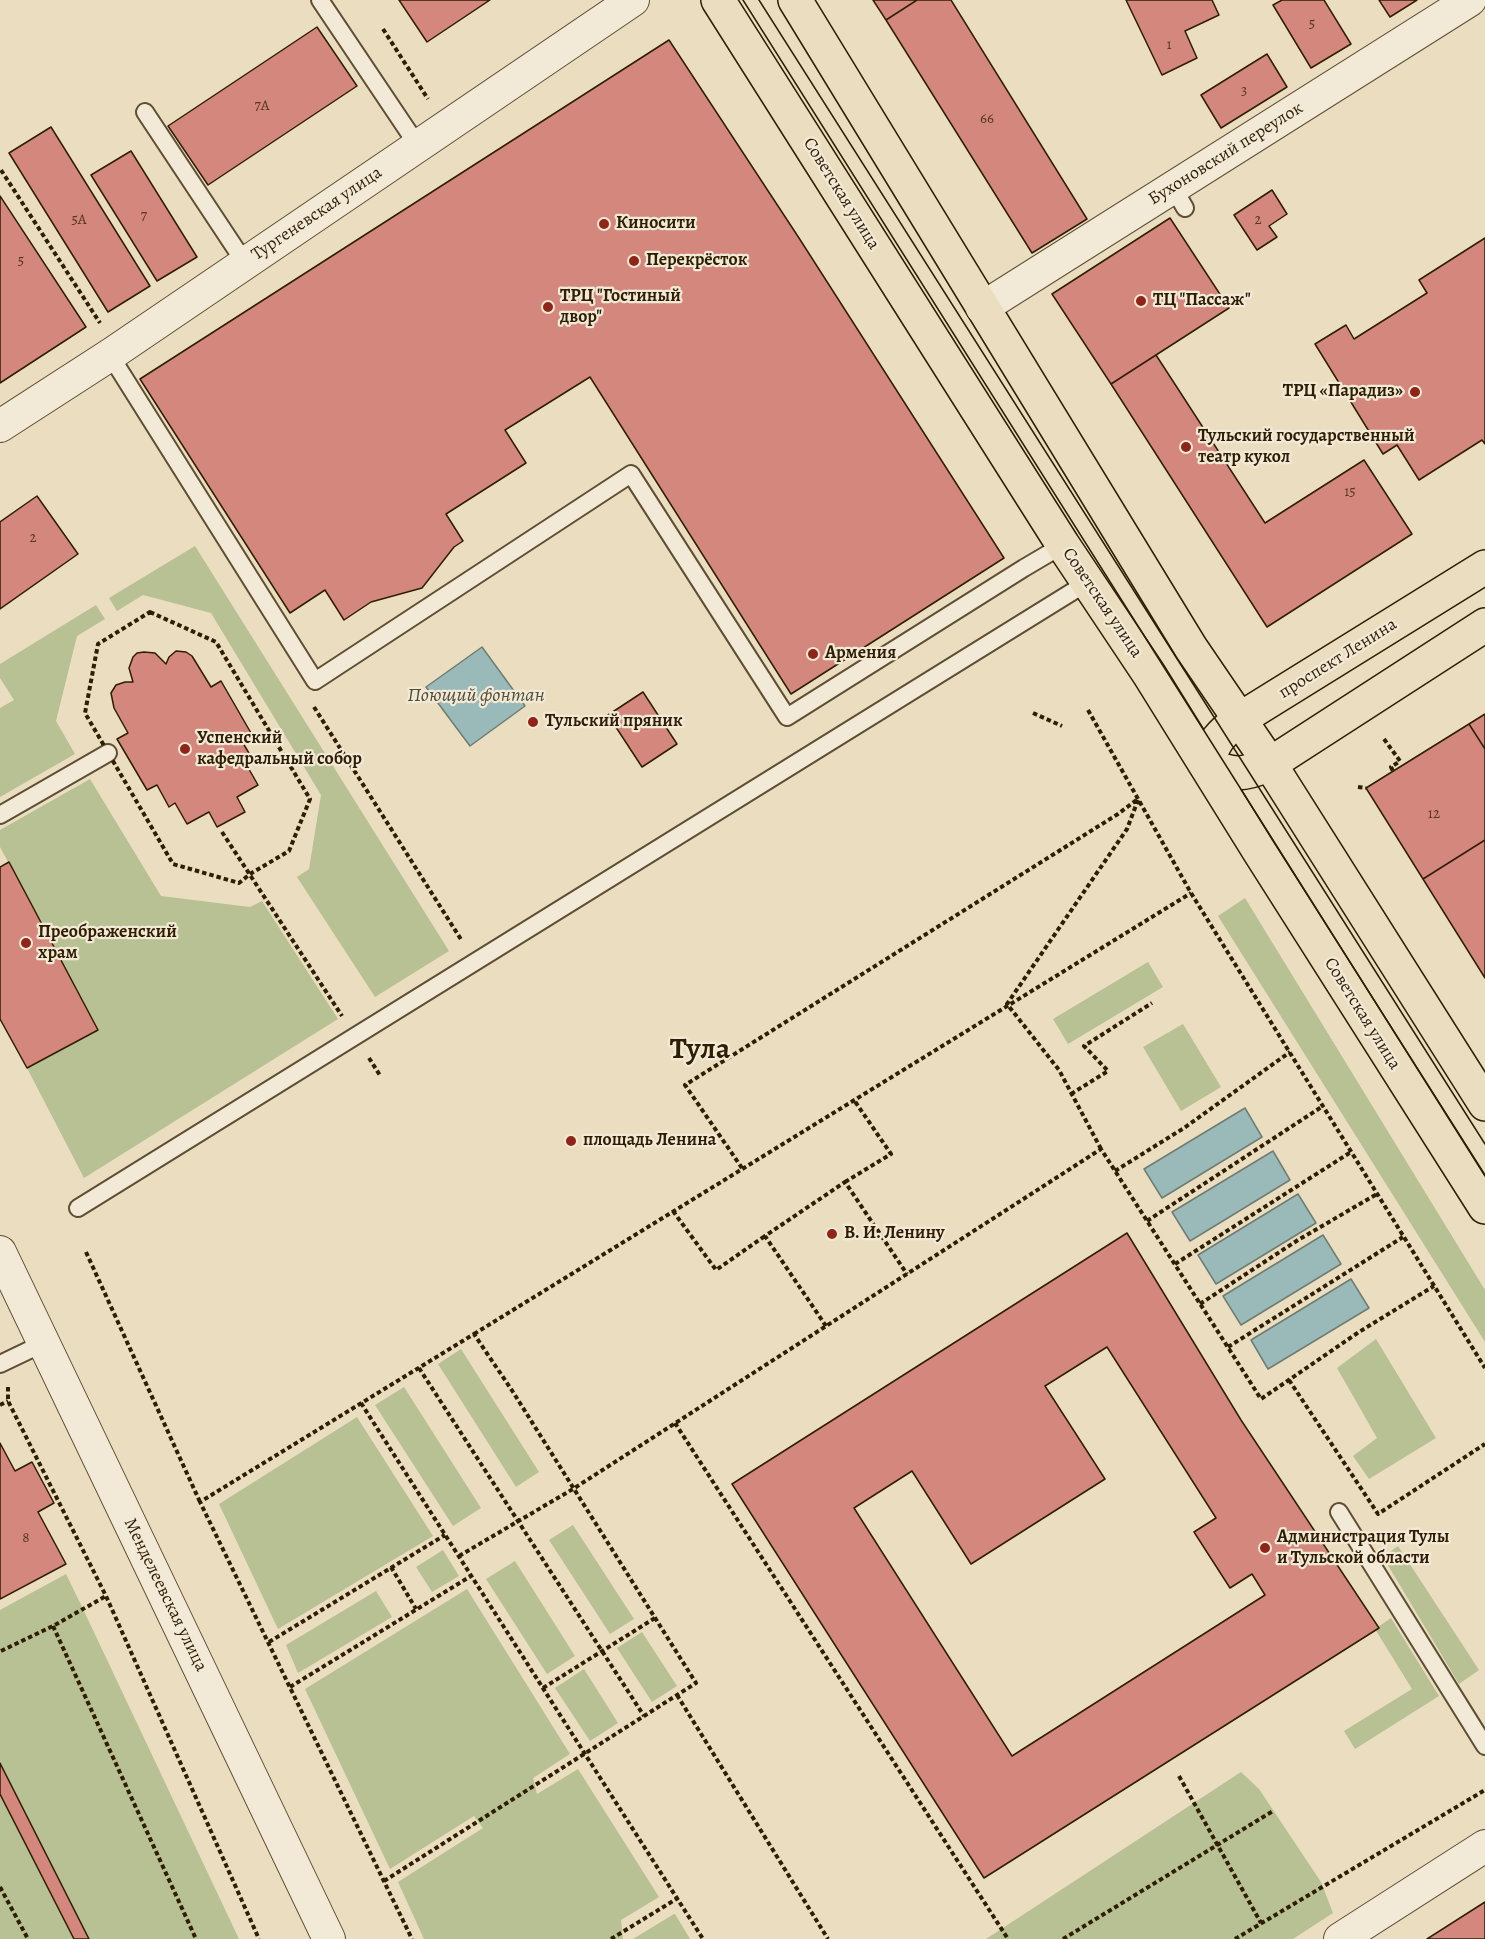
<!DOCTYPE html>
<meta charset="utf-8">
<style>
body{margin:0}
canvas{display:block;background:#ebddc0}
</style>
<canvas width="1485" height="1939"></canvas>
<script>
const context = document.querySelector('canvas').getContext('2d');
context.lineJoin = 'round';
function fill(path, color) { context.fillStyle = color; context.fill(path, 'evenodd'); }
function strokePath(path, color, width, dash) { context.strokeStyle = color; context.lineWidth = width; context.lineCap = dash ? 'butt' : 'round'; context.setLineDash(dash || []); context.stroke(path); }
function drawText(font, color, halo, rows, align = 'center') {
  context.font = font + ' Alegreya,serif'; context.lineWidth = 4.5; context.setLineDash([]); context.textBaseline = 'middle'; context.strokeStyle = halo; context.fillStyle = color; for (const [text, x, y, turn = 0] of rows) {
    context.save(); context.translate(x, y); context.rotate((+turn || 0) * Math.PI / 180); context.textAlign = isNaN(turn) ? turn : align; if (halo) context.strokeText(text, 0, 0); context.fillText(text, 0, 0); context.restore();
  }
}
fill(new Path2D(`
 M195,546L449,951L375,997L297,877L309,869L321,795L211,613L143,595L117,611L109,598Z
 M96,605L105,619L77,636L56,721L75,754L0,797V708L14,700L0,678V664Z
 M90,779L161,896L250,907L262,901L338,1019L84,1178L27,1068L98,1029L0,847V830Z
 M1245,898L1485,1290V1342L1218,916Z
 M1148,962L1163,987L1068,1044L1053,1019Z
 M1183,1024L1221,1087L1181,1111L1143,1047Z
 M1376,1339L1436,1438L1369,1479L1353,1456L1377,1438L1337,1368Z
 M461,1349L539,1472L516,1487L438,1364Z
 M404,1387L481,1508L453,1526L375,1405Z
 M357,1417L433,1536L278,1629L219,1504Z
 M573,1525L634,1619L610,1634L549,1540Z
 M1398,1546L1479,1670L1459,1684L1383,1557Z
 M443,1550L459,1576L432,1592L416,1567Z
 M515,1561L575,1656L547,1674L486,1579Z
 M66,1574L83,1609L239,1939H89L0,1763V1610Z
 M467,1589L570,1754L533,1778L537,1794L578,1769L659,1897L621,1920L623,1939H424L398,1882L483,1828L474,1816L390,1869L305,1689Z
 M376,1591L392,1617L298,1673L286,1645Z
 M1391,1618L1439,1696L1355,1749L1344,1731L1412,1689L1375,1629Z
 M642,1632L677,1686L652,1702L617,1648Z
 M584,1669L618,1723L590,1741L555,1688Z
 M1241,1772L1259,1789L1321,1882L1333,1913L1293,1939H986Z
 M0,1794L74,1939H0Z
 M675,1914L690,1939H633L674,1914Z`), '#b7c193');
const water = new Path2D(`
 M482,647L525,706L470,746L426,687Z
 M1245,1108L1262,1137L1162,1198L1144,1169Z
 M1273,1151L1290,1180L1190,1241L1172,1212Z
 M1298,1194L1316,1223L1216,1284L1198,1255Z
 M1323,1235L1341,1264L1241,1325L1223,1296Z
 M1351,1279L1369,1308L1268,1369L1251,1340Z`);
fill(water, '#9ababa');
strokePath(water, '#6f7c71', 1.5);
const building = new Path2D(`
 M399,0H490L427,42Z
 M873,0H917L886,20Z
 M917,0H951L1087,219L1032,253L886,20Z
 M1126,0H1212L1219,15L1185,31L1197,58L1162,75Z
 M1282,0H1324L1351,44L1311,68L1273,5Z
 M1379,0H1417L1390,17Z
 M317,27L357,86L208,185L168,126Z
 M669,40L799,238L1004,558L791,694L590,377L505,430L526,463L446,514L463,541L454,547L422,588L371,602L344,620L325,590L290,613L140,379Z
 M1267,54L1287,87L1221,128L1201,95Z
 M51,127L150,286L108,312L9,153Z
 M131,151L197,257L157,281L91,175Z
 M1272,190L1287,214L1269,226L1277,237L1257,250L1234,215Z
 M0,196L86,327L0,383Z
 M1170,218L1229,308L1111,384L1052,294Z
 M1485,238V444L1482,440L1419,480L1397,445L1383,454L1315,344L1346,325L1354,339L1427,293L1419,280Z
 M1156,355L1265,523L1364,460L1412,534L1267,627L1111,384Z
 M37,496L78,554L0,609V522Z
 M176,651L186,652L192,656L211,687L221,681L251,733L240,738L253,760L246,764L258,785L237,797L245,812L217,827L209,812L187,824L175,803L169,807L157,785L147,790L117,739L128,733L114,708L111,693L116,685L125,682H133L129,668L133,657L137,653L144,652L155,653L166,664L169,657Z
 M643,692L677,744L642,767L608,715Z
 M1485,714V749L1469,724Z
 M1469,724L1485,749V840L1423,879L1366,788Z
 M1485,840V978L1423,879Z
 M9,862L98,1030L27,1068L0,1019V867Z
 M1127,1233L1241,1420L1379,1628L984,1878L732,1484ZM1107,1347L1216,1518L1194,1532L1230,1588L1252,1574L1265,1595L1012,1756L854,1508L912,1471L971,1564L1105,1479L1045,1386Z
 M0,1443L15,1471L32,1462L54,1503L38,1512L66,1564L0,1599Z
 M0,1763L89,1939H74L0,1794Z
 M1485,1902V1939H1427Z`);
fill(building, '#d3877d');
strokePath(building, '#2f1e04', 1.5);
const lane = new Path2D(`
 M320,0L418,146
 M145,112L245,263
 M1173,187L1185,208
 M110,355L315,681L631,474L787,717L1024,568L1063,545
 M0,815L108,753
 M78,1208L1088,582
 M0,1364L44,1343
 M1339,1512L1485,1746`);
const street = new Path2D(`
 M982,308L1470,0
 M0,426L110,355L633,0
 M0,1252L329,1939
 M1340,1939L1485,1846`);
const primary = new Path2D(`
 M718,0L1063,545L1149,674L1259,851L1485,1207
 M795,0L1191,648L1270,764L1485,1104
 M1207,766C1214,740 1219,735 1240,719L1485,567
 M1207,766C1235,775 1242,776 1270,764L1485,625`);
strokePath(lane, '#5e4e33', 20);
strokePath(street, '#5e4e33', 34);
strokePath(primary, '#2f1e04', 36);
strokePath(new Path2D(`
 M383,29L428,99
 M1,170L100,323
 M150,612L216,642L310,799L289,851L250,874L239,883L173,864L85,713L98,644Z
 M314,707L462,941
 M1088,710L1191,893L1485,1368
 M1033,713L1062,726
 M1384,739L1400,761L1391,767L1393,771
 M1358,787L1366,788
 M222,832L342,1016
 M369,1058L381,1077
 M1071,1094L1108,1071L1084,1046L1152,1003
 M1101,1149L1059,1070L1007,1004L1127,829L1138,800
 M742,1168L685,1085L1118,814L1138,799
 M1115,1171L1184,1128L1290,1052
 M845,1182L891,1154L854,1100
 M673,1211L716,1270L765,1236
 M1147,1221L1323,1106
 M86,1252L200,1502
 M1175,1264L1351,1152
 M1200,1304L1298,1240L1377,1194
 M826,1326L765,1236L845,1182L907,1274
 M474,1334L1191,893
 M1228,1347L1403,1237
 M419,1368L644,1716
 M1289,1380L1378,1514L1485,1444
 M8,1387V1401L106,1596L259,1939
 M361,1403L703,1939
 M0,1405L8,1401
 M675,1423L1008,1939
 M459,1556L573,1489L1101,1149L1261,1399L1359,1332L1434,1286
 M391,1567L416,1609
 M53,1626L196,1939
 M269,1642L445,1535
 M1,1651L53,1626L106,1596
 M290,1687L471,1576
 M543,1688L655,1618
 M677,1695L828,1939
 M1179,1776L1261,1923
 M384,1881L696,1683L513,1392L474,1334L200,1502L412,1939
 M0,1887L28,1939
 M611,1939L678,1898
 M1063,1939L1273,1811
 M1235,1939L1485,1790`), '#2f1e04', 4, [4.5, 3]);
strokePath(lane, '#f2e9d6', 16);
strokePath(street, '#f2e9d6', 32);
strokePath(primary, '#ebddc0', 33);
strokePath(new Path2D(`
 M743,0L1485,1176
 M759,0L1485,1144`), '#2f1e04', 1.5);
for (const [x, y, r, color] of [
 [604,224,6,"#8f2418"],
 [634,261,6,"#8f2418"],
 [1141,301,6,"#8f2418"],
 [548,307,6,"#8f2418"],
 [1415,392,6,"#8f2418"],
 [1186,447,6,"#8f2418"],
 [813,654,6,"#8f2418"],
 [533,722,6,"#8f2418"],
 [185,749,6,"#8f2418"],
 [26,943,6,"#8f2418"],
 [571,1141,6,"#8f2418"],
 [832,1234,6,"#8f2418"],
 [1265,1548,6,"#8f2418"]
]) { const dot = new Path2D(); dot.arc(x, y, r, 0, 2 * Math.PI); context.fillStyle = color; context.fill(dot); strokePath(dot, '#f2e9d6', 2); }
drawText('15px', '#583822', null, [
 ["5",1312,24],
 ["1",1169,45],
 ["3",1244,91],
 ["7А",262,106],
 ["66",987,119],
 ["7",144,216],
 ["5А",79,220],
 ["2",1258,220],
 ["5",21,261],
 ["15",1350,492],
 ["2",33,538],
 ["12",1434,814],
 ["8",26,1538]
]);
drawText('18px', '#2f1e04', '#f2e9d6', [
 ["Бухоновский переулок",1226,154,-32],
 ["Советская улица",841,194,58],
 ["Тургеневская улица",317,214,-34],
 ["Советская улица",1102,603,56],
 ["проспект Ленина",1338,659,-32],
 ["Советская улица",1362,1014,58],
 ["Менделеевская улица",165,1595,64]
]);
drawText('bold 18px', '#2f1e04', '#f2e9d6', [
 ["Киносити",616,224],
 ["Перекрёсток",646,261],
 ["ТРЦ \"Гостиный",560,297],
 ["двор\"",560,318],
 ["ТЦ \"Пассаж\"",1153,301],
 ["ТРЦ «Парадиз»",1403,392,"right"],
 ["Тульский государственный",1198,437],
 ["театр кукол",1198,458],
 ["Армения",825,654],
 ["Тульский пряник",545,722],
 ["Успенский",197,739],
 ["кафедральный собор",197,760],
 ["Преображенский",38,933],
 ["храм",38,954],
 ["площадь Ленина",583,1141],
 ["В. И. Ленину",844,1234],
 ["Администрация Тулы",1277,1538],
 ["и Тульской области",1277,1559]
], 'left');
drawText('italic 20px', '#4f4d3b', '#f2e9d6', [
 ["Поющий фонтан",476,696]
]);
drawText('bold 30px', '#2f1e04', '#f2e9d6', [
 ["Тула",700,1051]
]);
</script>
